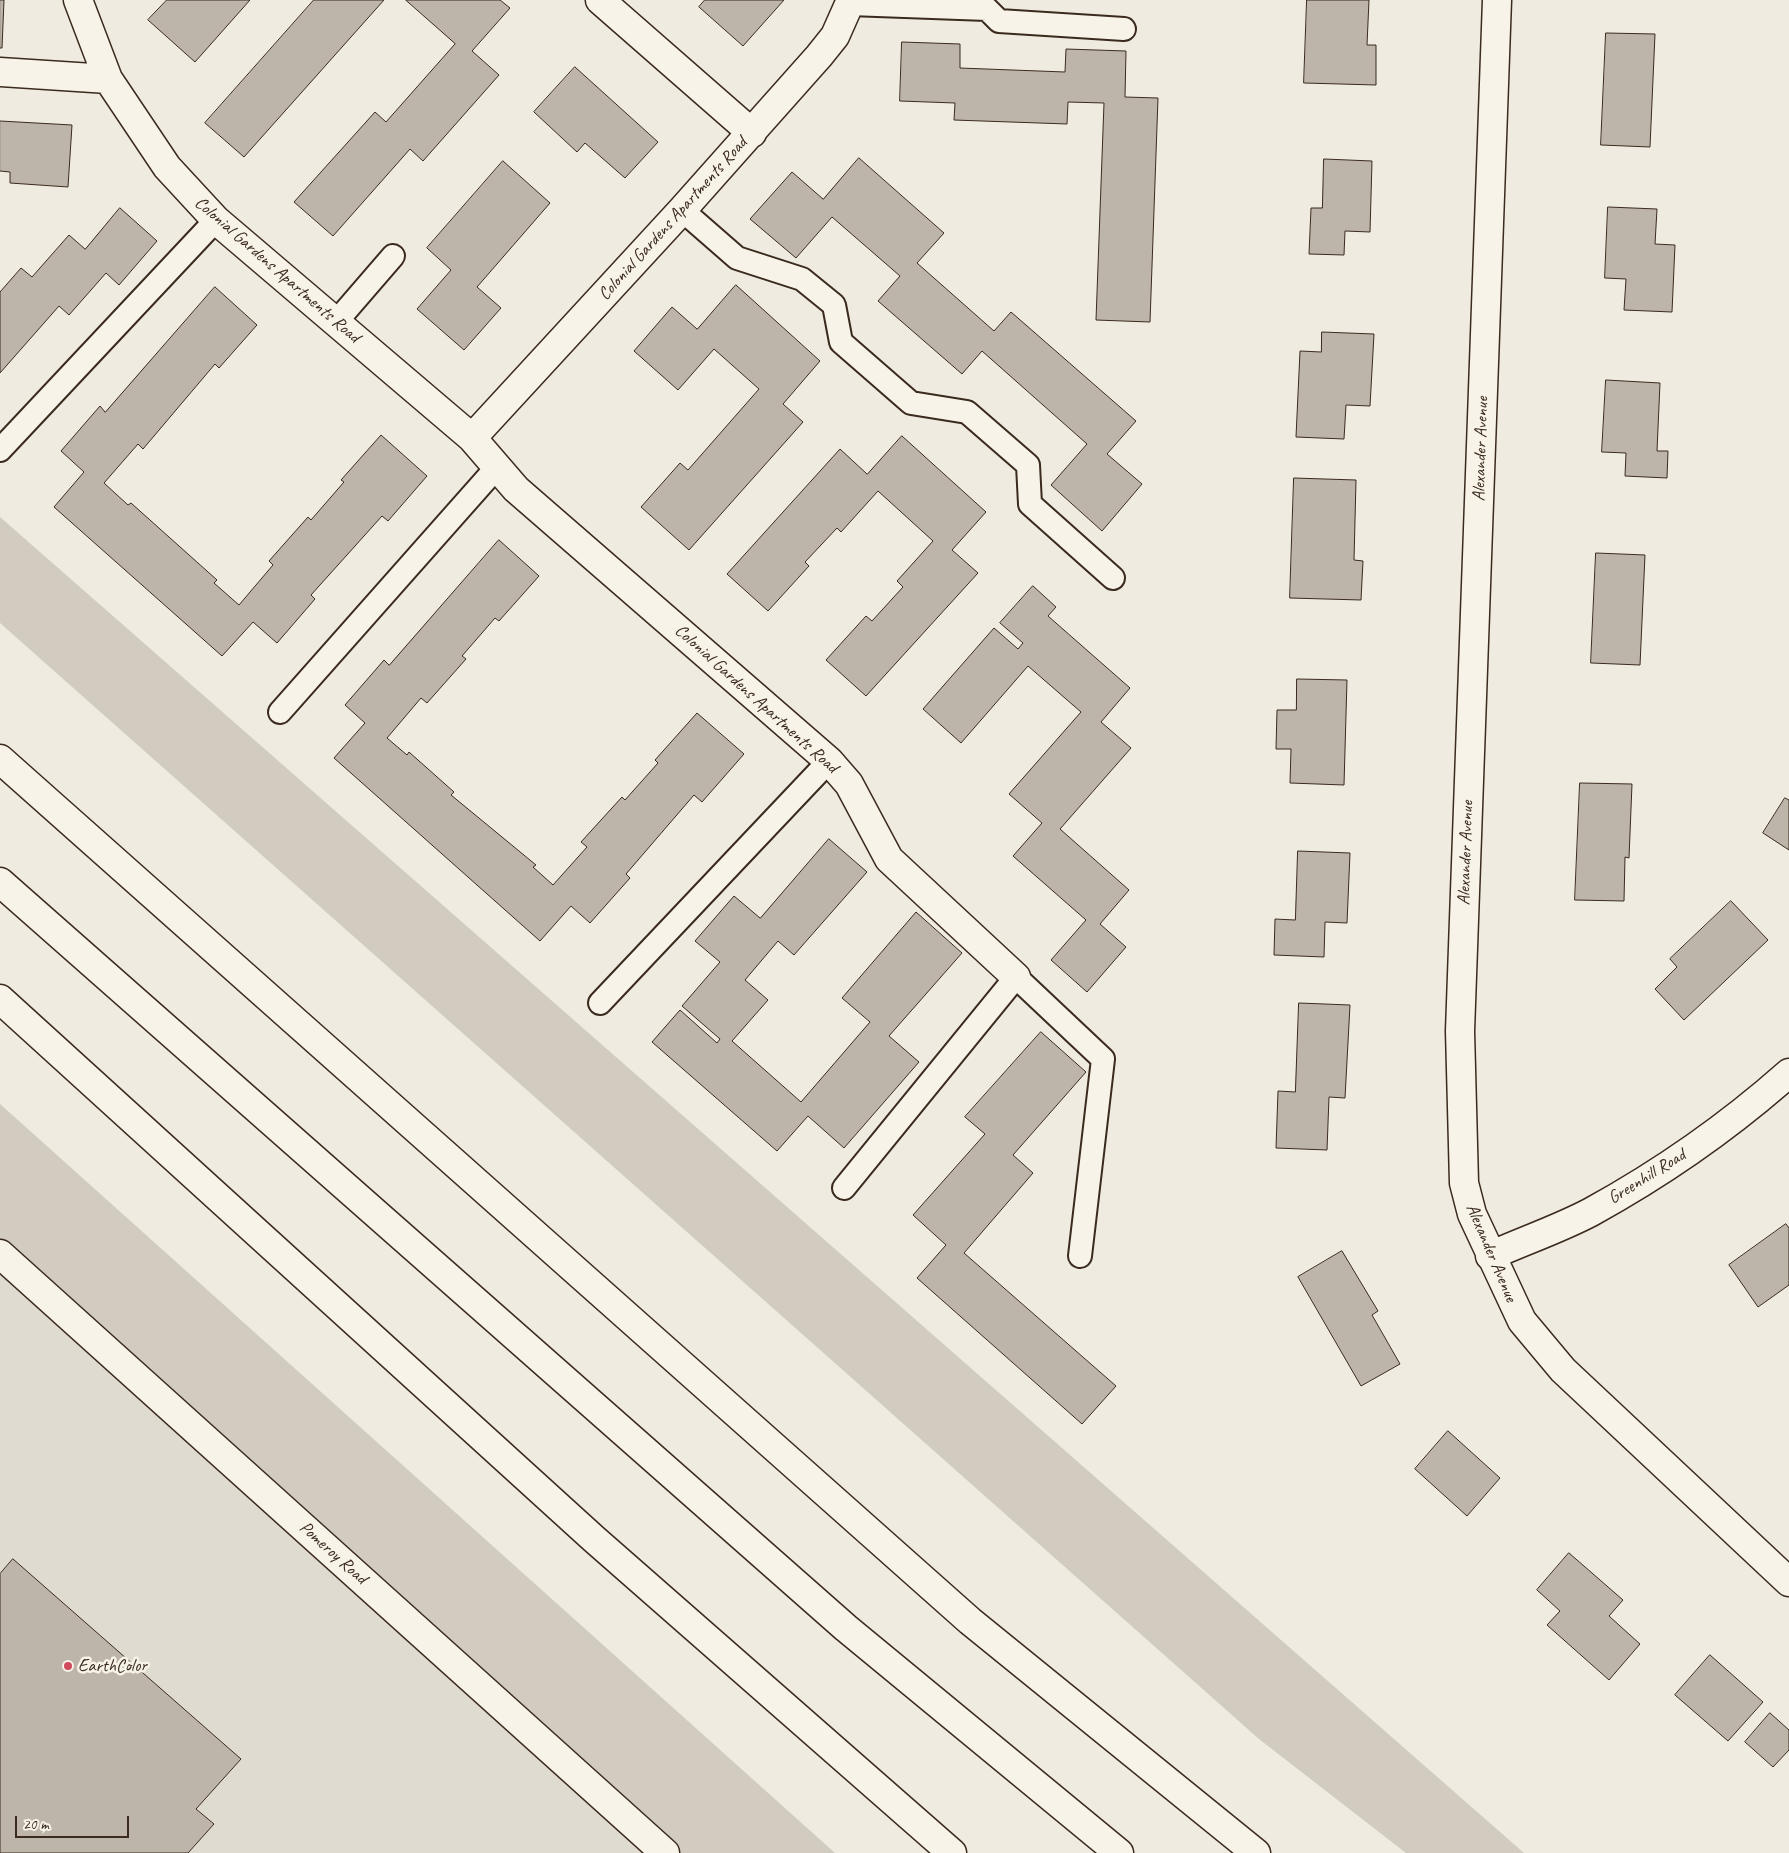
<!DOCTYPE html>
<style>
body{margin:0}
#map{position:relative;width:1789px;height:1853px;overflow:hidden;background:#efebe0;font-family:Caveat,sans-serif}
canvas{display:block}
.scale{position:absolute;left:15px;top:1816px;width:114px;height:22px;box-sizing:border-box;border:2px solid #3b2a1e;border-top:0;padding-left:6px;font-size:15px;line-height:18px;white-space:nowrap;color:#3b2a1e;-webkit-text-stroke:4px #f7f3e8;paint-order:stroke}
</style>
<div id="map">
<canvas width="1789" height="1853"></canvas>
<div class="scale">20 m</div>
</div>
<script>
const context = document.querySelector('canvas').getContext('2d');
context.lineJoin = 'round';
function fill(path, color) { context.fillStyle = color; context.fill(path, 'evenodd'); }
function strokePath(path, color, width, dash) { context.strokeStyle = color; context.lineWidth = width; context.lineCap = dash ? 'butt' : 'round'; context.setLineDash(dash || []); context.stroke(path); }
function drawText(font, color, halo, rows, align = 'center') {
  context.font = font + ' Caveat,sans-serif'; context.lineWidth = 5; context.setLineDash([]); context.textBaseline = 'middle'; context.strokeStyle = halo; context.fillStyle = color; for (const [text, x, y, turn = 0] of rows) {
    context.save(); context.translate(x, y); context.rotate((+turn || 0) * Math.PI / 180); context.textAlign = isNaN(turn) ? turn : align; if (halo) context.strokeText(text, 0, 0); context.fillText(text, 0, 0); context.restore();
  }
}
fill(new Path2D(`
 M0,1261L667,1853H0Z`), '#e0dbd0');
fill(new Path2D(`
 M0,517L1524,1853H1406L1259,1739L0,623Z
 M0,1104L835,1853H667L0,1261Z`), '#d1cbc0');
const building = new Path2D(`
 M0,0H4L2,48H0Z
 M167,0H250L195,62L148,20Z
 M314,0H384L244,157L205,123Z
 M406,0H500L510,8L472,51L499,75L423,161L410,149L333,236L294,202L375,112L386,122L455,44Z
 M705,0H784L743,46L699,7Z
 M1307,0H1369L1367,45H1376V85L1304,83Z
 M1606,33L1655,34L1650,147L1601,145Z
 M902,42L960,44V68L1065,72L1066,49L1126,51L1125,97L1158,98L1150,322L1096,320L1104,103L1068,102L1067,124L954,120L955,103L900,101Z
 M575,67L658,142L625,178L585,143L577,152L534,112Z
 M0,121L72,125L68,187L10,183V172L0,171Z
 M859,158L944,233L917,263L994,331L1011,312L1136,421L1107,454L1142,484L1102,531L1051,485L1087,444L982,351L962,374L878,301L900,276L832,217L796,258L750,219L792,172L823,199Z
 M1324,159L1372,161L1370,232L1345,231L1344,255L1309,254L1311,208H1322Z
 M503,161L550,203L477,287L501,308L464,350L417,309L451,270L427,248Z
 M1608,207L1657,209L1655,244L1675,245L1672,312L1624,310L1626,279L1605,278Z
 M120,208L157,241L119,285L106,273L69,315L59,306L0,373V292L21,268L32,277L69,235L85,249Z
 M736,285L820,361L783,404L803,422L689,550L641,507L680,463L688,470L759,389L714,349L678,390L634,351L672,307L697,329Z
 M215,287L257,325L219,368L215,364L143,449L138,444L104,483L128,505L131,503L217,580L214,583L239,605L273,565L269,561L308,517L311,520L344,482L341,480L381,435L427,476L388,521L382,516L311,595L315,599L277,643L253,622L222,656L54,507L84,472L61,451L100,406L105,412Z
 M1322,332L1374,334L1370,406L1346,405L1344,439L1296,437L1300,351L1321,352Z
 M1606,380L1660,383L1657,451H1668L1667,478L1625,476L1626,453L1602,452Z
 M902,436L986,512L952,550L978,573L866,696L826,660L866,616L872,621L903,587L897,581L933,541L878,491L841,532L837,528L805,562L809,566L768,611L727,574L840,449L867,474Z
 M1294,478L1356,480L1354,560L1363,561L1361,600L1290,598Z
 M499,540L539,576L499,621L495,618L462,656L466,659L427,703L421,698L387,738L407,755L409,752L454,792L451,795L536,865L533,867L553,885L587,847L581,842L622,797L625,800L658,763L655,760L697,713L744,754L702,802L694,795L626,874L630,878L590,923L571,906L540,941L334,758L365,723L345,705L384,660L389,665Z
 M1596,553L1645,555L1640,665L1591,663Z
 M1033,586L1056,607L1048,616L1130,688L1101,722L1131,748L1060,829L1129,890L1100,924L1126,947L1087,992L1051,960L1086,920L1013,856L1042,823L1009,794L1081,712L1028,666L961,743L923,709L994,628L1018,649L1023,643L1000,623Z
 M1297,679L1347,680L1344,785L1290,783L1291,749H1276L1277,710H1296Z
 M1580,783L1632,784L1629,858L1625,857L1624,901L1575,900Z
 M1785,798L1789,800V850L1763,833Z
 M829,839L867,872L794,955L778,941L745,980L768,1000L732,1041L801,1102L870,1022L842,998L916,912L962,953L889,1036L919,1062L844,1148L808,1116L777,1151L652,1042L680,1010L717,1043L720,1039L682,1006L720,962L695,941L734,896L760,918Z
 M1298,851L1350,853L1347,923L1325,922L1324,957L1274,955L1275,919L1295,920Z
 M1731,901L1768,940L1684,1020L1655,989L1677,967L1670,959Z
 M1299,1003L1350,1005L1345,1098L1329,1097L1327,1150L1276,1148L1278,1091L1295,1092Z
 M1041,1032L1086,1072L1013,1155L1033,1173L964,1253L1116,1386L1082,1424L917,1278L946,1245L913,1215L985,1134L965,1117Z
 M1786,1224L1789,1228V1285L1758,1307L1729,1265Z
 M1342,1251L1378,1311L1372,1315L1400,1364L1361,1386L1298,1277Z
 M1448,1431L1500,1478L1467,1516L1415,1469Z
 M1569,1553L1623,1600L1609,1616L1640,1644L1609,1680L1547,1625L1560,1611L1537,1590Z
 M13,1559L241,1759L196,1809L214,1824L188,1853H0V1574Z
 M1710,1655L1763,1702L1728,1741L1675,1695Z
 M1770,1713L1789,1730V1750L1773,1767L1745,1742Z`);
fill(building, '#bdb5aa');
strokePath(building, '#3b2a1e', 1);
const service = new Path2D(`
 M850,4L987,9L999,21L1124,29
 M682,210L737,258L802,279L834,305L841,342L911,403L967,412L1028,465L1030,504L1113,578
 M336,322L393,256
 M0,450L216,220
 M280,712L497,467
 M600,1003L829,761
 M844,1188L1016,977L1103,1059L1080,1256`);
const minor = new Path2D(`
 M78,0L108,79L167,167L216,220L472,438L516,489L829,761L849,784L889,859L1016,977
 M600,0L752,133
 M1497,0L1460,1031L1464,1183L1472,1214L1522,1321L1563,1370L1789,1582
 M0,72L108,79
 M472,438L682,210L819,56L835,36L851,0
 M0,1254L665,1853
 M1490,1256C1523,1241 1559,1229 1591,1212C1662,1173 1728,1127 1789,1073`);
const motorway = new Path2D(`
 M0,759L970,1621L1256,1853
 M0,882L846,1628L1119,1853
 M0,999L594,1539L952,1853`);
strokePath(service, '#3b2a1e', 26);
strokePath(minor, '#3b2a1e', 31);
strokePath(motorway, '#3b2a1e', 31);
strokePath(service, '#f7f3e8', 22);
strokePath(minor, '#f7f3e8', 28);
strokePath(motorway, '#f7f3e8', 28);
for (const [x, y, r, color] of [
 [68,1666,5,"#d1495b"]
]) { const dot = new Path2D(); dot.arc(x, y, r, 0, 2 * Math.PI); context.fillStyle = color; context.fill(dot); strokePath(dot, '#f7f3e8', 2); }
drawText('18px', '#3b2a1e', '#f7f3e8', [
 ["Colonial Gardens Apartments Road",673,219,-48],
 ["Colonial Gardens Apartments Road",277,270,41],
 ["Alexander Avenue",1481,449,-88],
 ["Colonial Gardens Apartments Road",756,699,42],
 ["Alexander Avenue",1466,853,-88],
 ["Greenhill Road",1647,1177,-32],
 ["Alexander Avenue",1491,1253,67],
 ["Pomeroy Road",333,1553,42]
]);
drawText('18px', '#3b2a1e', '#f7f3e8', [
 ["EarthColor",78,1666]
], 'left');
</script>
